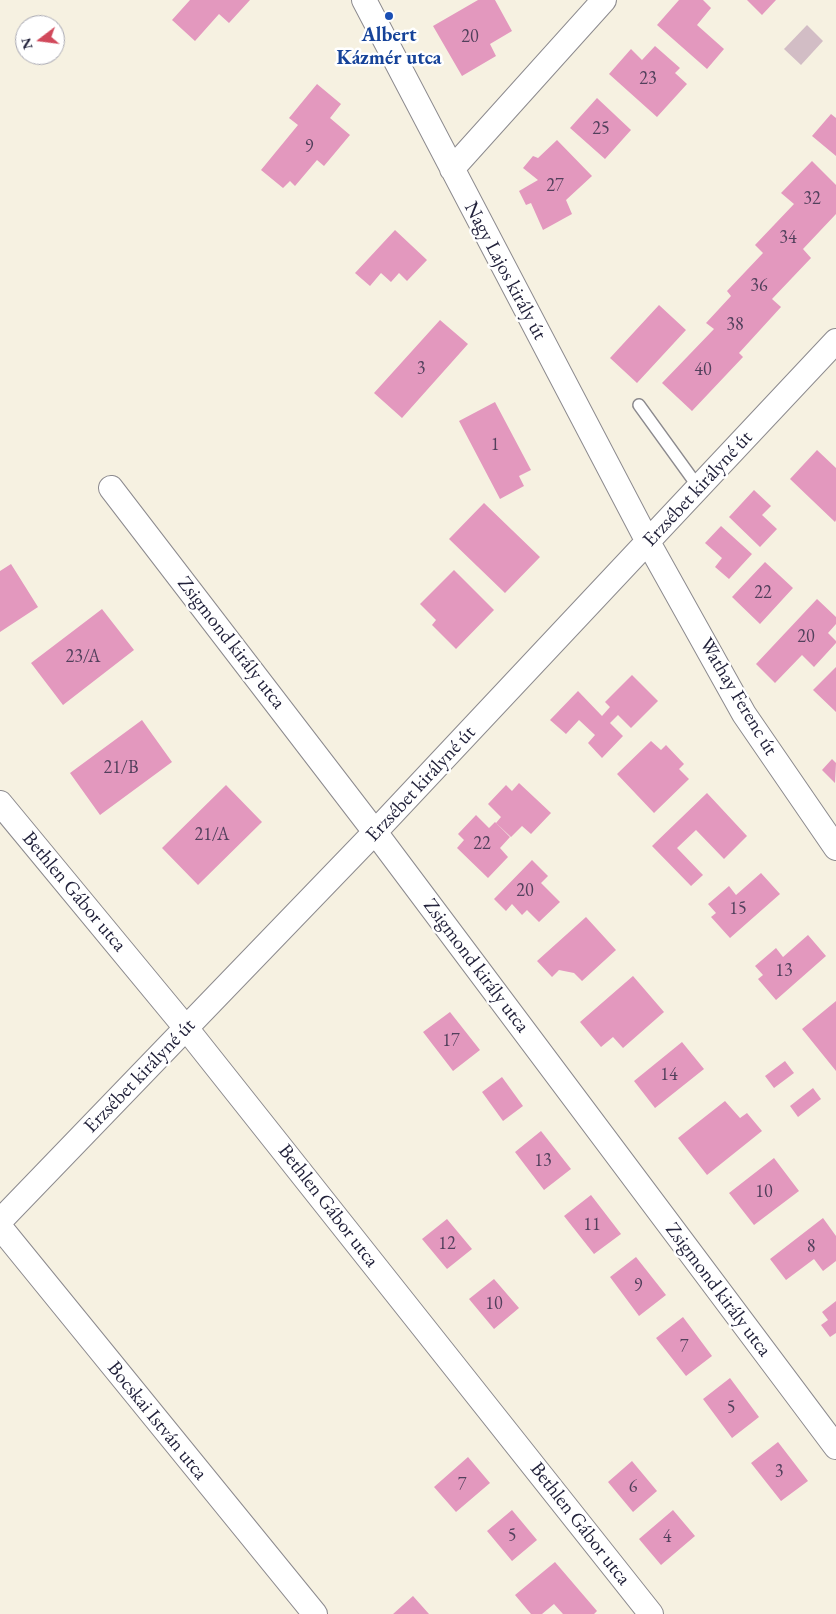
<!DOCTYPE html>
<meta charset="utf-8">
<style>
body{margin:0}
#map{position:relative;width:836px;height:1614px;overflow:hidden;background:#f6f1e1;font-family:"EB Garamond",serif}
canvas{display:block}
.north{position:absolute;left:15px;top:15px;width:50px;height:50px;box-sizing:border-box;background:#fff;border:1px solid #a7a7b1;border-radius:50%;rotate:255deg;font-size:14px;font-weight:700;line-height:20px;text-align:center;color:#22223b}
.north::after{content:'';display:block;margin:auto;width:18px;height:22px;background:#d1495b;clip-path:polygon(50% 0,100% 100%,50% 72%,0 100%)}
</style>
<div id="map">
<canvas width="836" height="1614"></canvas>
<div class="north">N</div>
</div>
<script>
const context = document.querySelector('canvas').getContext('2d');
context.lineJoin = 'round';
function fill(path, color) { context.fillStyle = color; context.fill(path, 'evenodd'); }
function strokePath(path, color, width, dash) { context.strokeStyle = color; context.lineWidth = width; context.lineCap = dash ? 'butt' : 'round'; context.setLineDash(dash || []); context.stroke(path); }
function drawText(font, color, halo, rows, align = 'center') {
  context.font = font + ' "EB Garamond",serif'; context.lineWidth = 5; context.setLineDash([]); context.textBaseline = 'middle'; context.strokeStyle = halo; context.fillStyle = color; for (const [text, x, y, turn = 0] of rows) {
    context.save(); context.translate(x, y); context.rotate((+turn || 0) * Math.PI / 180); context.textAlign = isNaN(turn) ? turn : align; if (halo) context.strokeText(text, 0, 0); context.fillText(text, 0, 0); context.restore();
  }
}
fill(new Path2D(`
 M807,25L823,41L801,65L784,49Z`), '#d2bdc5');
fill(new Path2D(`
 M190,0H250L229,23L219,14L195,41L172,20Z
 M478,0H495L512,31L490,44L496,56L462,76L433,26Z
 M679,0H703L711,8L697,25L724,49L707,69L657,25Z
 M747,0H776L762,15Z
 M655,46L680,68L675,73L687,84L657,117L609,74L631,49L642,60Z
 M317,84L341,104L330,118L350,135L324,166L317,160L295,186L290,181L283,188L261,170L298,125L289,118Z
 M597,98L631,130L605,159L570,128Z
 M831,114L836,118V156L812,136Z
 M557,140L592,176L566,200L572,214L543,230L531,203L526,205L519,191L538,180L523,168L533,156L538,158Z
 M812,161L836,185V214L803,249L811,258L772,299L781,307L739,353L743,357L692,411L662,383L714,329L706,323L731,296L727,291L763,253L755,245L794,204L781,193Z
 M395,230L427,260L407,281L399,273L391,282L381,273L370,286L355,273Z
 M659,305L686,330L637,383L610,358Z
 M440,320L468,344L402,418L374,393Z
 M495,402L531,470L519,476L524,486L500,499L459,421Z
 M817,450L836,468V520L835,522L790,479Z
 M754,490L771,506L762,515L777,529L760,547L729,517Z
 M484,503L540,557L505,593L449,539Z
 M721,526L752,554L729,579L715,567L722,558L705,543Z
 M765,562L793,588L760,624L732,597Z
 M11,564L38,607L0,632V571Z
 M454,570L494,610L456,649L432,625L436,620L420,604Z
 M817,599L836,617V624L828,633L836,641V643L814,667L802,655L775,683L756,664Z
 M102,609L134,650L63,705L31,663Z
 M836,667V712L813,690Z
 M632,675L658,701L631,728L618,715L610,723L623,736L602,758L588,743L595,735L579,720L566,734L550,720L578,691L602,716L610,707L605,702Z
 M142,720L172,762L100,815L70,773Z
 M651,741L661,750L666,745L684,764L679,769L689,779L654,813L617,774Z
 M832,759L836,763L835,783L822,770Z
 M519,783L551,813L531,834L522,826L511,837L496,823L501,817L488,804L506,785L512,791Z
 M226,785L262,822L198,885L162,848Z
 M707,793L747,836L724,859L696,830L677,848L703,875L691,886L652,846Z
 M476,815L489,828L495,822L510,837L500,848L508,857L488,878L457,848L464,840L458,834Z
 M532,860L548,876L541,883L560,902L539,922L527,910L522,915L512,904L506,911L494,899Z
 M761,873L780,894L730,938L711,917L716,913L708,904L729,886L736,895Z
 M586,917L616,950L582,981L574,973L559,970L552,977L537,961Z
 M808,935L826,956L776,1000L758,979L763,975L755,966L776,948L783,957Z
 M633,976L664,1012L623,1048L613,1037L601,1047L580,1022Z
 M836,1001V1071L802,1029Z
 M450,1012L480,1050L453,1071L423,1032Z
 M682,1042L704,1069L655,1108L634,1081Z
 M785,1061L794,1073L774,1088L765,1076Z
 M502,1077L523,1106L503,1121L482,1092Z
 M813,1088L821,1099L798,1117L790,1106Z
 M725,1101L740,1118L747,1113L762,1131L707,1175L678,1138Z
 M541,1131L571,1169L544,1190L515,1152Z
 M774,1158L799,1191L754,1225L729,1193Z
 M591,1195L621,1234L594,1254L564,1216Z
 M823,1218L836,1236V1261L823,1271L814,1259L786,1280L770,1259Z
 M447,1219L472,1249L447,1269L422,1239Z
 M636,1257L666,1295L639,1316L610,1277Z
 M494,1279L519,1308L494,1329L469,1299Z
 M836,1301V1333L830,1337L821,1325L828,1320L822,1312Z
 M683,1317L712,1356L686,1376L656,1338Z
 M730,1378L759,1417L732,1438L703,1399Z
 M778,1442L808,1481L781,1501L751,1463Z
 M468,1457L490,1483L456,1512L434,1487Z
 M632,1461L657,1491L633,1512L608,1482Z
 M512,1510L537,1540L512,1561L487,1531Z
 M673,1510L695,1536L661,1565L639,1539Z
 M555,1562L597,1611L594,1614H563L554,1604L542,1614H531L515,1595Z
 M413,1596L429,1614H393Z`), '#e398be');
const lane = new Path2D(`
 M639,405L699,488`);
const street = new Path2D(`
 M364,0L648,542L744,714L836,848
 M452,169L604,0
 M111,488L375,832L836,1447
 M0,803L186,1028L651,1614
 M0,1221L375,832L836,341
 M0,1227L315,1614`);
strokePath(lane, '#8c8a8e', 14);
strokePath(street, '#8c8a8e', 26);
strokePath(lane, '#fff', 11);
strokePath(street, '#fff', 24);
for (const [x, y, r, color] of [
 [389,16,5,"#1a4fb4"]
]) { const dot = new Path2D(); dot.arc(x, y, r, 0, 2 * Math.PI); context.fillStyle = color; context.fill(dot); strokePath(dot, '#fff', 2); }
drawText('18px', '#52405c', null, [
 ["20",470,37],
 ["23",648,79],
 ["25",601,129],
 ["9",309,147],
 ["27",555,186],
 ["32",812,199],
 ["34",788,238],
 ["36",759,286],
 ["38",735,325],
 ["3",421,369],
 ["40",703,370],
 ["1",495,445],
 ["22",763,593],
 ["20",806,637],
 ["23/A",83,657],
 ["21/B",121,768],
 ["21/A",212,835],
 ["22",482,844],
 ["20",525,891],
 ["15",738,909],
 ["13",784,971],
 ["17",451,1041],
 ["14",669,1075],
 ["13",543,1161],
 ["10",764,1192],
 ["11",592,1225],
 ["12",447,1244],
 ["8",811,1247],
 ["9",638,1286],
 ["10",494,1304],
 ["7",684,1347],
 ["5",731,1408],
 ["3",779,1472],
 ["7",462,1485],
 ["6",633,1487],
 ["5",512,1536],
 ["4",667,1537]
]);
drawText('bold 20px', '#164399', '#fff', [
 ["Albert",389,36],
 ["Kázmér utca",389,59]
]);
drawText('20px', '#22223b', '#fff', [
 ["Nagy Lajos király út",505,271,62],
 ["Erzsébet királyné út",698,489,-47],
 ["Zsigmond király utca",231,643,52],
 ["Wathay Ferenc út",738,697,59],
 ["Erzsébet királyné út",421,784,-47],
 ["Bethlen Gábor utca",74,892,50],
 ["Zsigmond király utca",476,966,53],
 ["Erzsébet királyné út",140,1076,-46],
 ["Bethlen Gábor utca",328,1206,52],
 ["Zsigmond király utca",718,1290,53],
 ["Bocskai István utca",157,1421,51],
 ["Bethlen Gábor utca",580,1524,52]
]);
</script>
